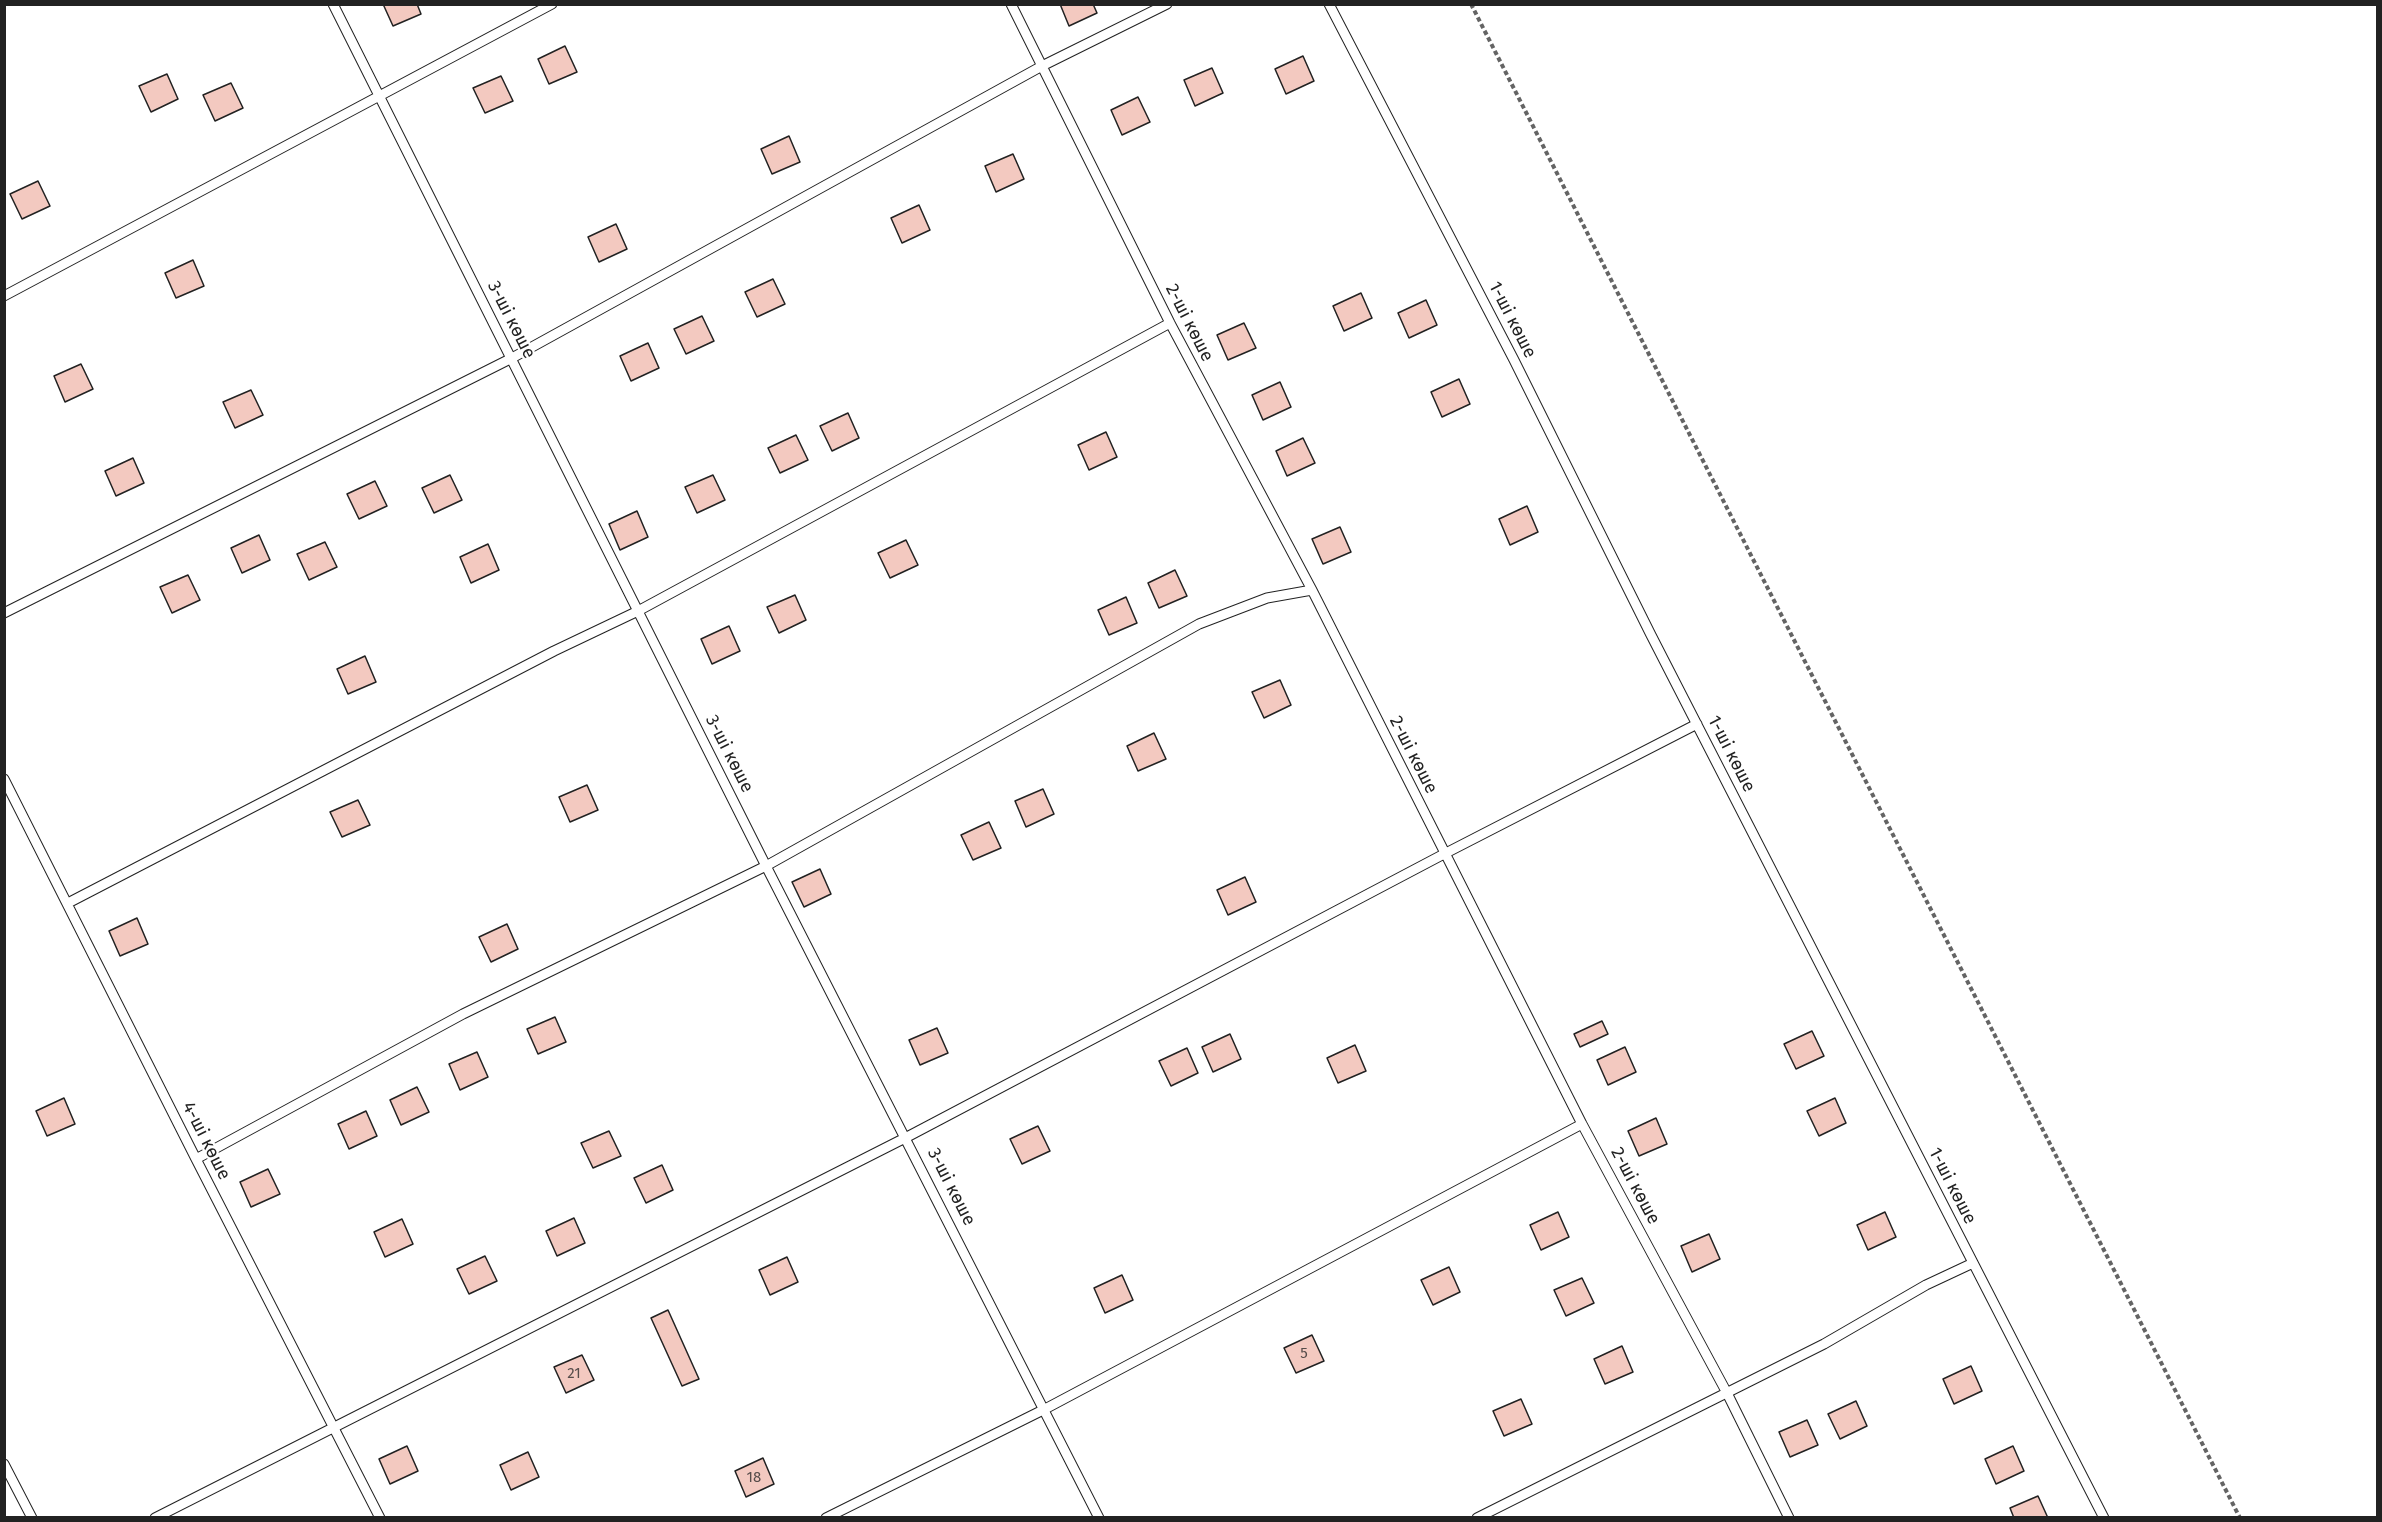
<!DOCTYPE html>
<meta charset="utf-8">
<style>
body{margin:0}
#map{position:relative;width:2382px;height:1522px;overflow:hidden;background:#fff;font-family:"Fira Sans",sans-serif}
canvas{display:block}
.frame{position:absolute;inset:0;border:6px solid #222;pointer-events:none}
</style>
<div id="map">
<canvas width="2382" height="1522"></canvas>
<div class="frame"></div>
</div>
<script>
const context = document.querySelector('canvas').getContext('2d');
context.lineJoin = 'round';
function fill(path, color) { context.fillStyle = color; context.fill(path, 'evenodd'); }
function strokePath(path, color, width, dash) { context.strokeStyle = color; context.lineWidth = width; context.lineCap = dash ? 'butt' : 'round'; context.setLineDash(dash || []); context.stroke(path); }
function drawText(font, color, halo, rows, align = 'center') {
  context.font = font + ' "Fira Sans",sans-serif'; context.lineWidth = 4.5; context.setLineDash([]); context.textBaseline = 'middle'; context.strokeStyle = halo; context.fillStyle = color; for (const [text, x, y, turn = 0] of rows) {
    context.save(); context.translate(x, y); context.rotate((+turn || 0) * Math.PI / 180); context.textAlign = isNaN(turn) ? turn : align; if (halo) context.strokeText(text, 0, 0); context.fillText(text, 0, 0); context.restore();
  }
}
const building = new Path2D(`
 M383,4H417L421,14L393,26Z
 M1060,4H1093L1097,13L1069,26Z
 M565,46L577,72L549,84L538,59Z
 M1303,56L1314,81L1286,94L1275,69Z
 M1212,68L1223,93L1195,106L1184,80Z
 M167,74L178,99L151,112L139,86Z
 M501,76L513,101L485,113L473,88Z
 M231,83L243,108L215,121L203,95Z
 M1138,97L1150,122L1122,135L1111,110Z
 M789,136L800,162L772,174L761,149Z
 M1013,154L1024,179L996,192L985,166Z
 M38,181L50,206L22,219L10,194Z
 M919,205L930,230L902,243L891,218Z
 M616,224L627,249L599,262L588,237Z
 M193,260L204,286L176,298L165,273Z
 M773,279L785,304L757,317L745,292Z
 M1361,293L1372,318L1344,331L1333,306Z
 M1426,300L1437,325L1409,338L1398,313Z
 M702,316L714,341L686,354L674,329Z
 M1244,323L1256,348L1228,360L1217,335Z
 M648,343L659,368L631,381L620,356Z
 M81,364L93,389L65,402L54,376Z
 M1459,379L1470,404L1442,417L1431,392Z
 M1280,382L1291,407L1263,420L1252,395Z
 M251,390L263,415L235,428L223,402Z
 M848,413L859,438L832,451L820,426Z
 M1106,432L1117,457L1089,470L1078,445Z
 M796,435L808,460L780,473L768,448Z
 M1303,438L1315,463L1287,476L1276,451Z
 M133,458L144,483L116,496L105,471Z
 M450,475L462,500L434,513L422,488Z
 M713,475L725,500L697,513L685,487Z
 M375,481L387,506L359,519L347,494Z
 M1527,506L1538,532L1510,545L1499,519Z
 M637,511L648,537L620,550L609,524Z
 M1340,527L1351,552L1323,564L1312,539Z
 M259,535L270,560L242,573L231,548Z
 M906,540L918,565L890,578L878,553Z
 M325,542L337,567L309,580L297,554Z
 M488,544L499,570L471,583L460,557Z
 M1175,570L1187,596L1159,608L1148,583Z
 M188,575L200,600L172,613L160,587Z
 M795,595L806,620L779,633L767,607Z
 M1126,597L1137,623L1109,635L1098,610Z
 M729,626L740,651L712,664L701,639Z
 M365,656L376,682L348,694L337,669Z
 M1280,680L1291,705L1264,718L1252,692Z
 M1154,733L1166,759L1138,771L1127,746Z
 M587,785L598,810L570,822L559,797Z
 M1043,789L1054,814L1026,827L1015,801Z
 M358,800L370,825L342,837L330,812Z
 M989,822L1001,848L973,860L961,835Z
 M820,869L831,894L804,907L792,882Z
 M1245,877L1256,902L1228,915L1217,890Z
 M137,918L148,944L120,956L109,931Z
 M507,924L518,949L491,962L479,937Z
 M555,1017L566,1042L538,1054L527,1029Z
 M1602,1021L1608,1034L1580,1047L1574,1034Z
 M937,1028L948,1053L920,1065L909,1040Z
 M1812,1031L1824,1056L1796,1069L1784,1044Z
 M1230,1034L1241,1059L1213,1072L1202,1047Z
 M1355,1045L1366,1071L1338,1083L1327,1058Z
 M1625,1047L1636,1072L1608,1085L1597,1060Z
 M1187,1048L1198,1073L1171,1086L1159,1061Z
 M477,1052L488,1077L460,1090L449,1064Z
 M417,1087L429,1112L401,1125L390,1100Z
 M64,1098L75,1124L47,1136L36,1111Z
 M1835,1098L1846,1123L1819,1136L1807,1111Z
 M366,1111L377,1136L349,1149L338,1124Z
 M1656,1118L1667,1144L1639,1156L1628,1131Z
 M1038,1126L1050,1151L1022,1164L1010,1139Z
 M609,1131L621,1156L593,1168L581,1143Z
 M662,1165L673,1190L646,1203L634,1178Z
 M268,1169L280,1194L251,1207L240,1182Z
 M1558,1212L1569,1237L1541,1250L1530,1225Z
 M1885,1212L1896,1237L1868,1250L1857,1225Z
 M574,1218L585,1243L557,1256L546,1231Z
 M402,1219L413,1244L385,1257L374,1232Z
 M1709,1234L1720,1259L1692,1272L1681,1246Z
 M485,1256L497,1281L469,1294L457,1269Z
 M787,1257L798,1282L770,1295L759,1270Z
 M1449,1267L1460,1292L1433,1305L1421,1280Z
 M1122,1275L1133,1300L1105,1313L1094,1288Z
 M1582,1278L1594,1303L1566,1316L1554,1290Z
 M668,1310L699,1379L682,1386L651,1318Z
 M1312,1335L1324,1361L1296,1373L1284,1348Z
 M1622,1346L1633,1372L1605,1384L1594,1359Z
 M582,1355L594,1380L566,1393L554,1367Z
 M1971,1366L1982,1391L1954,1404L1943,1379Z
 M1521,1399L1532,1424L1504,1436L1493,1411Z
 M1856,1401L1867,1426L1840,1439L1828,1414Z
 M1807,1420L1818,1445L1790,1457L1779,1432Z
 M407,1446L418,1471L390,1484L379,1459Z
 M2013,1446L2024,1471L1996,1484L1985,1459Z
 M528,1452L539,1477L511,1490L500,1465Z
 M763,1458L774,1484L746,1497L735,1471Z
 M2038,1496L2048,1518H2014L2010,1508Z`);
fill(building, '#f3c9c0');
strokePath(building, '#222', 1.5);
const lane = new Path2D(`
 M333,4L766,866L1099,1518
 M1011,4L1170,323L1312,590L1582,1124L1727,1393L1789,1518
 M1329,4L1514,360L1651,635L2104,1518
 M4,296L552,4
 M4,613L512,358L1042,66L1167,4
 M4,779L196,1159L380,1518
 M68,903L554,651L638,611L1170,323
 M196,1159L463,1014L766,866L1199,624L1267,598L1312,590
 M4,1464L32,1518
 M155,1518L907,1137L1444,854L1697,724
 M826,1518L1045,1409L1582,1124
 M1477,1518L1824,1344L1926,1285L1973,1263`);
strokePath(lane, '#222', 11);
strokePath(new Path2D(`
 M1471,4L2240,1518`), '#646464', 4, [4.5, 3]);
strokePath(lane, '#fff', 9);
drawText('15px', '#564c4a', null, [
 ["5",1304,1354],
 ["21",574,1374],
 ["18",754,1478]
]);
drawText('18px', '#222', '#fff', [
 ["3-ші көше",511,320,63],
 ["1-ші көше",1512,320,63],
 ["2-ші көше",1189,323,63],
 ["3-ші көше",729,754,63],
 ["1-ші көше",1731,754,63],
 ["2-ші көше",1413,755,63],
 ["4-ші көше",206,1141,63],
 ["2-ші көше",1635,1186,62],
 ["1-ші көше",1952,1186,63],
 ["3-ші көше",951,1187,63]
]);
</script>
